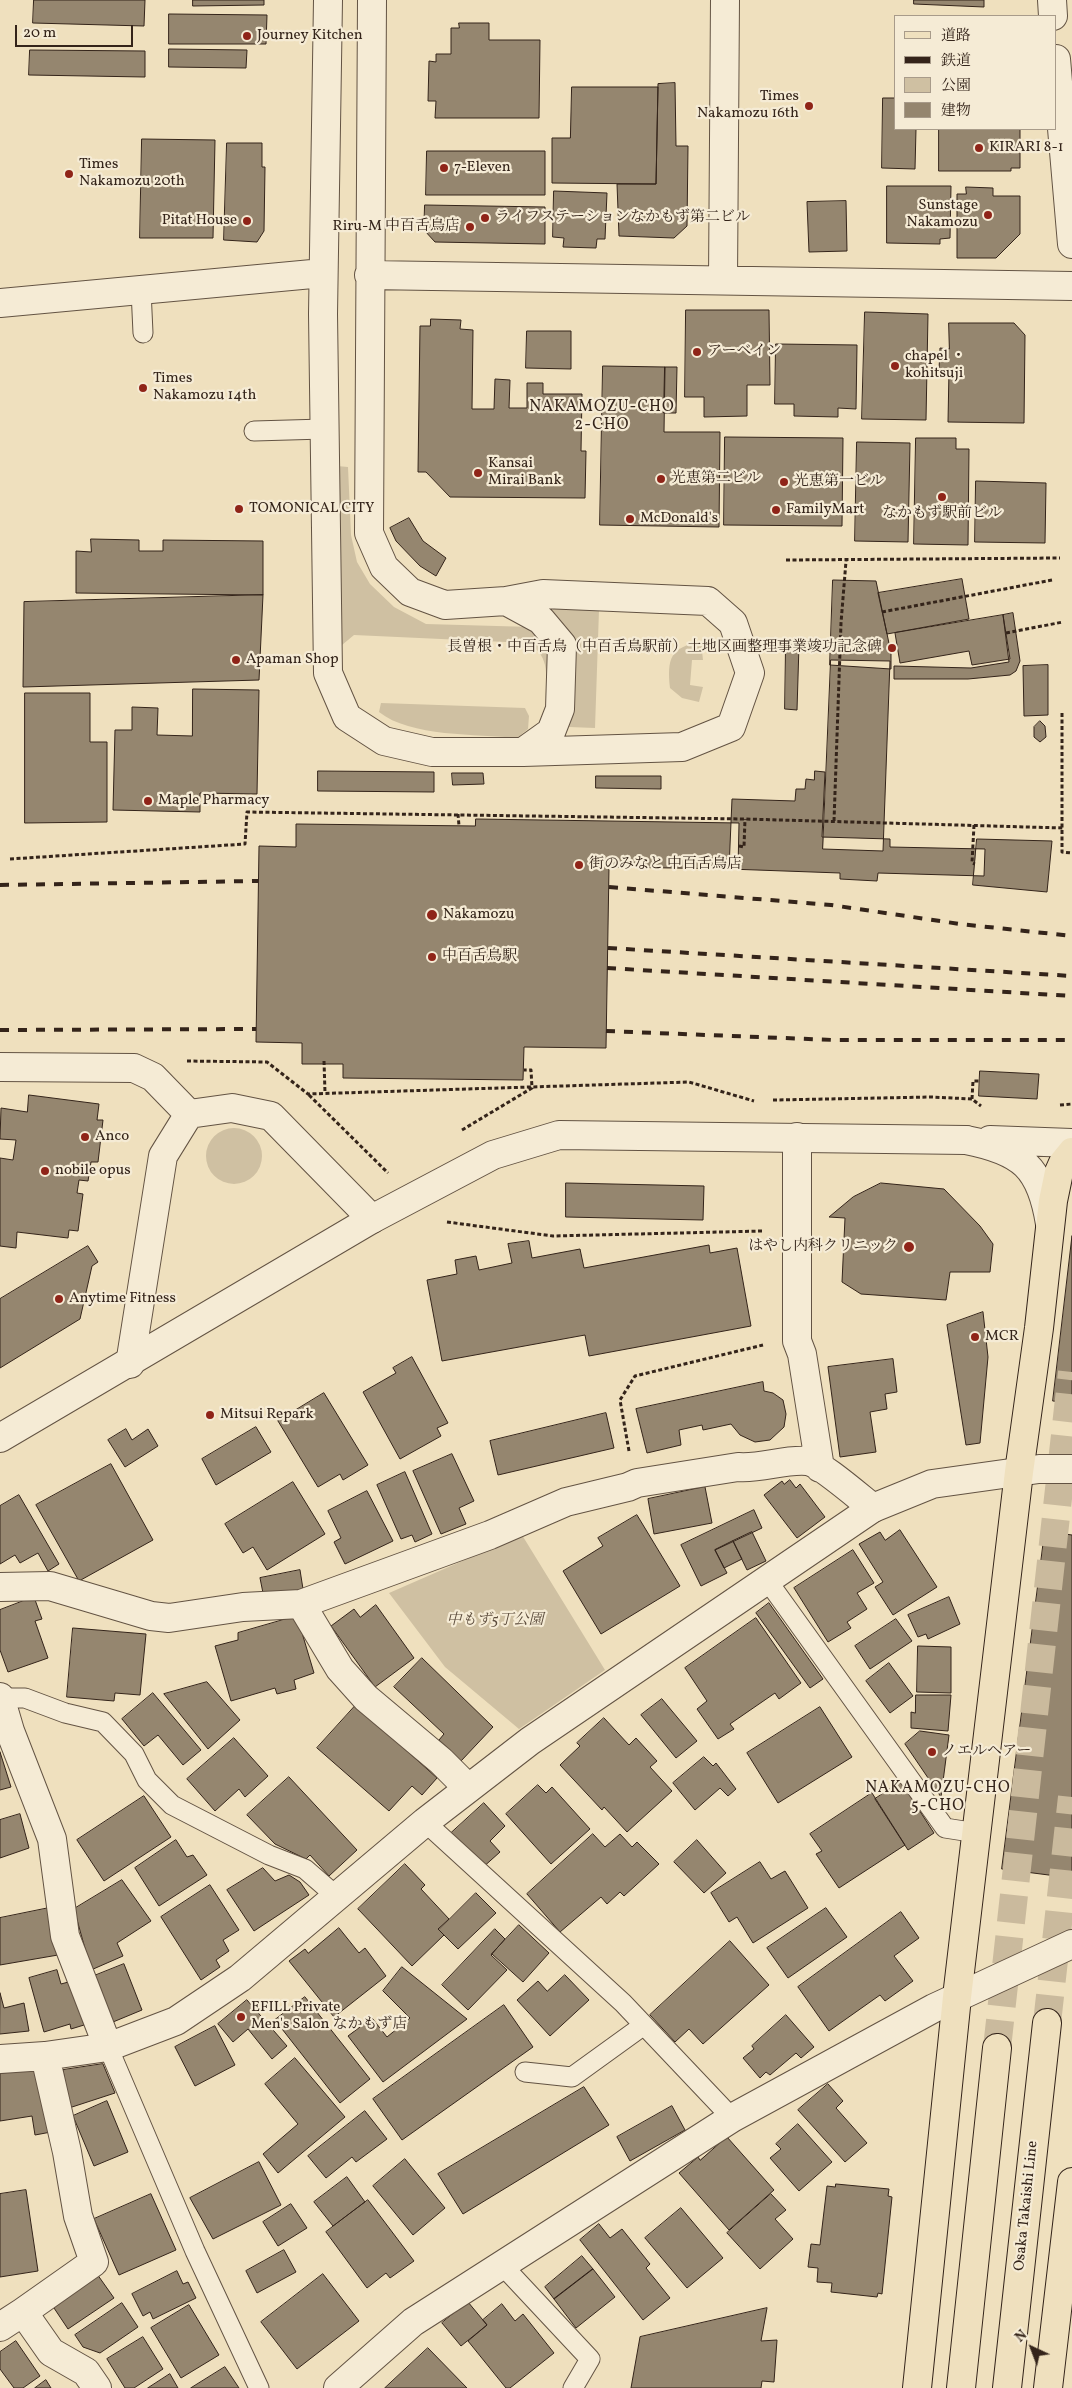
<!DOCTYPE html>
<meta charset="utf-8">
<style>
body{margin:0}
#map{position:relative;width:1072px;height:2388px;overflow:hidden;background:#efe0be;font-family:Vollkorn,"Noto Serif JP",serif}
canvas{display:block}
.legend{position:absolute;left:894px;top:15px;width:162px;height:115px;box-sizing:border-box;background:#f5ebd5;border:1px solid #a89b8a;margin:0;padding:6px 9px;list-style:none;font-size:15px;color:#34241a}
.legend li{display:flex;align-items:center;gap:10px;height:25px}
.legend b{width:25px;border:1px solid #a89b8a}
.north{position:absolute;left:1007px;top:2323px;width:50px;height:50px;-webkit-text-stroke:4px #f5ebd5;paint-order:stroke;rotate:317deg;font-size:14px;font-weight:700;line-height:20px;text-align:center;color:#34241a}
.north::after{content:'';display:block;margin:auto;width:18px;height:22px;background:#34241a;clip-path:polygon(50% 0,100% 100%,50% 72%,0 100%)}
.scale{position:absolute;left:15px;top:25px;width:118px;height:22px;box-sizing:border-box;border:2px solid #34241a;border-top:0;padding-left:6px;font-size:15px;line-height:18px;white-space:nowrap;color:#34241a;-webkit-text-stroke:4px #f5ebd5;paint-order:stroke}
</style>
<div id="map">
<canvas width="1072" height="2388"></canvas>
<ul class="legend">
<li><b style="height:6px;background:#efe0be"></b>道路</li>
<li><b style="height:6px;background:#34241a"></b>鉄道</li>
<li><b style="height:14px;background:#cfc0a2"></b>公園</li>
<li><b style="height:14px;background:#95866f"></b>建物</li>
</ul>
<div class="north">N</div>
<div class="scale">20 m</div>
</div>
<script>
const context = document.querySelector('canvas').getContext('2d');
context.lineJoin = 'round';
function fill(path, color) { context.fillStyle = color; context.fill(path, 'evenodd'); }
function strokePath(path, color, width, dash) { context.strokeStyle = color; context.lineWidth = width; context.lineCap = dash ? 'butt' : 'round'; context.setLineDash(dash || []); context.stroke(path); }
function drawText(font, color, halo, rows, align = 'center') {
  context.font = font + ' Vollkorn,"Noto Serif JP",serif'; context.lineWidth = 4.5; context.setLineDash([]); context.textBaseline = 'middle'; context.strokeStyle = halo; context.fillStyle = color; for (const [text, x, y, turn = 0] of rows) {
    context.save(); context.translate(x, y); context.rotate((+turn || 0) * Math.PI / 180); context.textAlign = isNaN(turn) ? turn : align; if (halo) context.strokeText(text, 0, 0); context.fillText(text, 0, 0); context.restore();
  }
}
fill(new Path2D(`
 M337,466L348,467L351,535L357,562L370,584L394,607L426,624L532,627L551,653L550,702H546C545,676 552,658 528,643L354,635L342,645L337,643Z
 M553,608L599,610L595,728L569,727L573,644L551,616Z
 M701,642L703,660H692L690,685L703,687L699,702L682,698L670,688C667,659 670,647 701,642Z
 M381,703L525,708L529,716L528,729L517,738C477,734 410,737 379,712Z
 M206 1156a28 28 0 1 1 56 0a28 28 0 1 1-56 0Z
 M522,1535L605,1670L519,1729L445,1667L389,1593Z`), '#cfc0a2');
const building = new Path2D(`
 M34,0H145L144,26L33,23Z
 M193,0H264V5L193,6Z
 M914,0H984V7L914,4Z
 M169,14L267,15L266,44H169Z
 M459,23H489V40H540L539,118H435L436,101H428L429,61L436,62V54H451V28H459Z
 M169,49L247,50L246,68L169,67Z
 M30,50L145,51V77L29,75Z
 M675,83L676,146H688L687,226L674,238L619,236L617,184H656L658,84Z
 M572,87H658L656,184L552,183V138H570Z
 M883,98H896V129H916L915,169L882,168Z
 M939,129H1020V168H1011V171H939Z
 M142,139L215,140L213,238H140Z
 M227,143H262V167H265L264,231L257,242L224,240Z
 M427,151H545V195H426Z
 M887,186H951L950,238L940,239V244L887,243Z
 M966,187L993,188V196H1020V234L996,258H957V194H966Z
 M554,191L607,193L605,239H597L596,248L563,247L564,238L553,237Z
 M846,201L847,251L809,252L807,202Z
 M425,205L545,207V244L435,242L424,230Z
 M686,310H769L770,385H747V416L704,417V397H685Z
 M865,312L928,314L926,420L862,419Z
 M431,319L461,320L460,329L473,330L472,409H494L495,379L510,380L509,408H527V383H543V394H582L581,451H586L585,498L450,497L426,472H418L420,326H430Z
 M949,323H1014L1025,335L1024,423L948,422L949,370H939L940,348L949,349Z
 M527,331H571V369L526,368Z
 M776,344L857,345L856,409L838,408V417L794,416V404H775Z
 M603,366L665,367L664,432H720L719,527L600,525Z
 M665,367H677L676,413H664Z
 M725,437L843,438L842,526L724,525Z
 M916,438H956V449H969L968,545L914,544Z
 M857,442L910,443L908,542L855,541Z
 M976,481L1046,483L1045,543L975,542Z
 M409,518L423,541L446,558L436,576L420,566L396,541L390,528Z
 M91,539L139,540V551H163V540L263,541V595L76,593V551L91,552Z
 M962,579L969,619L887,634L878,593Z
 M833,580L876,581L891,653V669L830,665Z
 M263,595L259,680L23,687L24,602Z
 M1013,613L1020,661L1016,671L1010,675L968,679H894V666L971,668L1009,662L1003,615Z
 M1003,615L1010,659L972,665L969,651L900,663L895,633Z
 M786,644L799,645L797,710L785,709Z
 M831,660L890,661L883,851L823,849Z
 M1048,665V715L1024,716L1023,666Z
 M193,689L259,690L257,794L200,793V812L113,810L115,730H132V707L158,708L157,735L192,736Z
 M25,693H90V742H107V822L25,823Z
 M1040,721L1045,726L1046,737L1040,742L1034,737V727Z
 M318,771L434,772V792L318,791Z
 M815,771L825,772L822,837L890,839V847L985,849L984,876L878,873L877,881L840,879V873L729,869L732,799L795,801L796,789H805L806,779L814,780Z
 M452,773H483L484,784L453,785Z
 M596,776H661V789L596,788Z
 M476,819L739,823L738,869L609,867L606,1048L524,1047L523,1080L343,1078V1064H302V1043L256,1042L259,846L296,847V824L475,826Z
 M977,839L1052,841L1047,892L973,885Z
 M980,1071L1039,1074L1037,1099L979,1096Z
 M29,1095L99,1104L97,1120H103L98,1162H91L88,1181L79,1180L77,1193L83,1194L78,1231L69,1230L68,1238L17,1232L16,1248L0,1246V1158L13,1160L16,1140L0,1139L1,1108L27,1112Z
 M566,1183L704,1186L703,1220L566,1217Z
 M881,1183L944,1189L980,1226L993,1244L990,1272H950L946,1300L861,1294L842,1282L845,1218L829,1217L853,1197Z
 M1072,1236V1403L1053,1401Z
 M529,1241L532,1258L580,1249L584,1268L709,1245L710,1253L737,1248L751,1326L589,1356L585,1335L442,1361L427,1280L457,1274L455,1260L476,1256L479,1270L512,1263L508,1244Z
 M88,1246L98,1262L92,1266L80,1319L0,1368V1299Z
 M983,1312L988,1357L980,1443L966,1445L947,1325Z
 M412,1357L448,1423L437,1428L441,1436L400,1459L363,1392L396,1373L393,1368Z
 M893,1359L897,1392L885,1394L887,1409L870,1412L876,1452L840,1457L828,1367Z
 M763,1382L764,1391L773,1393L783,1400L786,1414L784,1427L770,1440L755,1442L740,1435L731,1424L703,1430L702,1425L679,1430L681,1445L647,1453L636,1409Z
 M324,1393L368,1465L343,1480L340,1474L318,1487L278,1421Z
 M606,1413L614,1448L498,1475L490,1441Z
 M256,1427L271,1452L216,1485L202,1459Z
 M126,1429L132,1440L148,1429L158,1446L125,1467L108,1440Z
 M452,1454L474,1501L459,1508L466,1524L441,1534L413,1471Z
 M111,1464L153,1540L79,1581L36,1505Z
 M405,1472L432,1534L415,1542L412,1535L401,1539L377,1485Z
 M790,1480L796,1488L800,1484L825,1517L797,1538L764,1495L782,1481L784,1484Z
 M293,1482L325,1534L267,1570L253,1547L243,1553L225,1524Z
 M705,1487L712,1523L654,1534L648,1499Z
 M367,1491L393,1541L345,1564L334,1542L341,1538L328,1511Z
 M19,1495L59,1564L48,1571L38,1553L20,1563L15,1555L0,1564V1506Z
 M754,1510L762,1528L715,1550L727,1573L701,1586L681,1545Z
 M637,1515L680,1586L601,1634L563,1571L603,1546L598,1538Z
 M900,1530L937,1587L893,1615L875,1587L883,1582L859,1544L880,1532L885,1540Z
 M1045,1531L1072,1535V1878L1002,1869Z
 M752,1532L766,1561L747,1570L733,1541Z
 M733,1541L742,1559L724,1568L715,1550Z
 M853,1550L874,1583L857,1593L867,1609L847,1622L851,1628L828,1642L794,1588Z
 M300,1570L303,1589L264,1598L260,1578Z
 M34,1597L42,1619L35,1621L48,1658L8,1672L0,1650V1610Z
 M949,1597L960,1624L928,1639L926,1634L918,1637L908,1615Z
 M769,1603L823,1679L810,1688L756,1613Z
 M376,1605L414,1658L375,1687L331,1626L354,1609L360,1617Z
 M297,1616L314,1673L294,1680L296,1689L277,1694L275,1688L231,1701L215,1646L238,1640V1633Z
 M756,1618L801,1683L779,1699L775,1693L730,1724L734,1729L718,1739L697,1709L707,1701L685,1668Z
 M896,1619L912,1641L870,1669L855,1646Z
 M73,1628L146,1634L140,1695L115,1693L114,1701L67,1697Z
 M918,1646L951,1647V1693L917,1692Z
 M422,1658L493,1727L461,1761L439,1740L444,1734L394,1687Z
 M889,1663L913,1696L890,1713L866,1681Z
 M207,1682L240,1720L208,1749L164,1694Z
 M153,1693L201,1750L183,1765L158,1735L144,1746L122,1719Z
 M916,1695H951L948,1731L911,1728V1712L915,1713Z
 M662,1699L697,1741L676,1758L641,1715Z
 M356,1705L437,1778L422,1795L412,1786L389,1811L317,1748Z
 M820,1707L852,1757L778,1803L747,1753Z
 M604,1718L629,1745L636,1738L657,1761L650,1767L672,1791L627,1832L604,1807L602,1810L560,1765L580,1746L577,1743Z
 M920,1731L949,1735L941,1797L905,1744Z
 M234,1738L268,1776L245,1797L239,1789L215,1811L187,1779Z
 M0,1752L11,1787L0,1790Z
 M704,1757L713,1766L716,1763L736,1789L728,1796L720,1788L695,1810L673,1783Z
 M289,1777L357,1850L329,1876L310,1855L306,1859L275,1844L247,1815Z
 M901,1782L934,1833L908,1850L875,1799Z
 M538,1785L546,1793L552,1787L590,1829L551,1864L506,1814Z
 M872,1793L905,1845L839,1888L816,1854L822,1851L810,1834Z
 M144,1796L171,1837L104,1881L77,1840Z
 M484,1803L505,1826L490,1841L500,1852L481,1869L449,1835Z
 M20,1814L29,1848L0,1858V1820Z
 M593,1834L605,1847L620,1834L632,1847L637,1842L659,1864L624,1896L620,1892L607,1904L601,1897L560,1932L527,1894Z
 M176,1840L187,1857L193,1855L207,1875L159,1906L135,1868Z
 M697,1840L726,1873L704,1893L674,1862Z
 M760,1862L771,1879L785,1871L808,1908L753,1943L737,1917L729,1922L711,1893Z
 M405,1864L425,1885L421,1889L449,1919L438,1929L444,1935L412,1966L358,1909Z
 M263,1868L275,1881L289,1875L300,1882L309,1895L254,1931L227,1890Z
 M122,1880L151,1921L117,1943L123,1956L91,1970L74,1909Z
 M210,1885L239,1930L223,1940L229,1951L216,1960L220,1967L201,1980L161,1917Z
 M476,1893L496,1913L458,1949L439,1930Z
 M49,1908L58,1955L0,1965V1918Z
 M826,1908L847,1937L788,1978L767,1948Z
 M901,1912L919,1938L894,1956L913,1981L885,2001L880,1995L829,2031L798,1987Z
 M519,1925L549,1953L523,1982L492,1954Z
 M339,1928L359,1953L365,1948L386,1976L334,2017L289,1961L305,1949L308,1953Z
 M495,1929L505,1939L491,1955L507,1970L468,2010L442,1985Z
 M730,1941L769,1985L703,2044L689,2029L675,2042L650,2015Z
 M124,1964L142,2010L113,2022L94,1976Z
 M402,1967L467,2019L383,2082L348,2036L372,2018L387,2037L410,2018L383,1991Z
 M57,1970L61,1984L72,1981L84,2025L71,2029L70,2024L44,2032L29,1978Z
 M565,1975L589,2000L550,2036L517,2000L538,1981L547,1991Z
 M0,1993L4,2008L24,2003L29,2031L0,2034Z
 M305,1997L370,2079L340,2103L275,2020Z
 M247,2000L287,2046L272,2059L248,2029L233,2042L218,2024Z
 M504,2005L533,2047L402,2140L373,2099Z
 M786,2015L814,2047L801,2058L796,2053L770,2075L766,2072L760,2078L743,2058L754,2049L752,2046Z
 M215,2026L235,2065L195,2086L175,2047Z
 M295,2058L345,2117L278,2173L263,2154L298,2124L265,2084Z
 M103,2064L115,2093L69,2108L63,2070Z
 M42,2067L51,2132L35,2135L32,2116L0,2121V2074Z
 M828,2084L843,2101L836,2108L867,2143L845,2162L798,2110Z
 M584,2087L609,2125L463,2214L438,2174Z
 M107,2101L128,2152L94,2166L73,2116Z
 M672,2106L685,2130L630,2161L617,2137Z
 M365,2111L387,2139L356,2162L352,2157L326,2178L308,2156Z
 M798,2124L832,2162L799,2191L770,2158L781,2149L776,2144Z
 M727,2137L774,2190L729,2230L679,2173L698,2157L700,2160Z
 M405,2159L445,2208L413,2235L373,2186Z
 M259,2162L281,2205L213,2239L190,2198Z
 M347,2177L365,2202L333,2226L314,2202Z
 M836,2184L889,2189L888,2196L892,2197L882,2294L878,2293L877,2297L831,2292L832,2283L817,2282L818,2268L808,2267L811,2244L820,2245L827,2186L835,2187Z
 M26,2190L38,2271L0,2277V2194Z
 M151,2194L176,2250L119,2275L94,2219Z
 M771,2194L786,2210L775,2219L793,2239L760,2269L727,2233Z
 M368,2200L414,2261L390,2278L386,2273L367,2288L326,2232Z
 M291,2204L307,2228L278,2246L263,2222Z
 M681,2208L723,2258L687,2288L645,2238Z
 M599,2224L610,2238L622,2229L650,2264L646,2268L670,2298L643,2320L580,2240Z
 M284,2250L296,2272L257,2293L246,2271Z
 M582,2256L593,2269L554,2299L545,2287Z
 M593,2269L615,2297L576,2328L554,2299Z
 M177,2271L183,2284L188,2282L196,2298L153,2319L150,2312L143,2316L132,2294Z
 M97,2274L114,2298L68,2329L52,2305Z
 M323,2274L359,2321L297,2369L261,2322Z
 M468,2302L487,2325L461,2346L442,2323Z
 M122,2303L138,2327L100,2353L83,2347L75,2335Z
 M502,2304L515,2321L523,2314L554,2353L510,2388H506L468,2341L487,2325L483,2320Z
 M189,2305L219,2355L181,2378L151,2328Z
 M767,2308L761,2341L777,2340L774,2382L762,2381L761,2388H631L640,2337Z
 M143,2337L163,2369L134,2388H125L107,2359Z
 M16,2341L40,2376L23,2388H14L0,2369V2352Z
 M428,2348L467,2388H385Z
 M225,2367L239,2388H191Z
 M170,2374L178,2388H148Z
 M46,2380L51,2388H35Z`);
fill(building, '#95866f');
strokePath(building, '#34241a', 1);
strokePath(new Path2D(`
 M1047,2023L1072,1797
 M997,2048L1072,1372`), '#caba9d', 28, [28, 14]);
const service = new Path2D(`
 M141,290L143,333
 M254,431L324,429
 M767,1580L945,1828L977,1833
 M0,1698H25L65,1713L103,1722L134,1754L147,1780L172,1805L269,1855L305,1869L336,1896
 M425,1822L623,2003L732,2118
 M108,2047L195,2251L259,2388
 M525,2072L572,2077L644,2025
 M503,2266L590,2359L573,2388`);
const pedestrian = new Path2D(`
 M797,1137V1341L802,1354L820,1468
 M0,1587L50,1586L151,1616L169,1618L243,1607L301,1604L490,1535L566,1502L628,1487L637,1483L738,1467C761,1469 784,1459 807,1461C820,1463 860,1498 873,1508
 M301,1604L340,1669L366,1698L441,1761L468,1788
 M0,1697L10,1731L52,1839L65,1936L108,2047`);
const minor = new Path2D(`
 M328,0L323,314L328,673L347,717L384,741L432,752H523L682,747L731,727L750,673L733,623L708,601L543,594L506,601L445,605L410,592L384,567L369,533L372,0
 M1052,0L1053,16
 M1056,59L1072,244
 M369,275L1072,286
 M723,280L725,0
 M0,303L323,273
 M506,601L541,620L562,645L560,709L551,732L523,752
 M0,1067L134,1068L153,1077L189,1114
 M966,1140C1022,1151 1041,1167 1050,1224
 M990,1140L1072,1143
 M130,1364L163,1156L189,1114L232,1108L271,1116L372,1219
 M45,2056L67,2152L78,2216L94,2262L23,2312L51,2352L86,2372L97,2388
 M0,2059L45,2056L108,2047L176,2021L240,1978L425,1822L530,1741L873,1508L932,1484L1039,1469H1072
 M0,2327L23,2312
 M338,2388L413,2322L732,2118L934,2008L1072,1944`);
const tertiary = new Path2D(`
 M0,1438L372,1219L493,1155L559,1135L966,1140`);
const primary = new Path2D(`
 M917,2388L957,1997L1019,1472L1039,1328L1053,1201L1059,1172L1063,1163L1072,1152
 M961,2388L997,2048
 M1007,2388L1047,2023
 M1048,2388L1072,2182`);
strokePath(service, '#635343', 21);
strokePath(pedestrian, '#635343', 30);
strokePath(minor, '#635343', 30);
strokePath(tertiary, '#635343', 30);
strokePath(primary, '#34241a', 30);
strokePath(new Path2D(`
 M786,560L1060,558
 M882,612L1052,580
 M1006,633L1063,622
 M1062,713V852L1072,853
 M458,814L459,826
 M834,821L841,623L846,561
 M974,825L972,863L975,864
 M739,846L744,847L745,819
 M10,859L245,844L247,812L745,819L1063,828
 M187,1061L267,1062L308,1094L689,1082L754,1101
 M324,1061L325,1093
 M309,1095L388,1173
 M972,1099L973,1081H980
 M773,1100L931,1097L972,1099L981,1106
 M1060,1105L1072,1104
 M462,1130L532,1088L531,1070H524
 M447,1222L553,1236L763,1231
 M629,1451L620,1400L635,1376L763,1345`), '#34241a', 3, [4, 2.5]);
strokePath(service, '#f5ebd5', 19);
strokePath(pedestrian, '#f5ebd5', 28);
strokePath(minor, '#f5ebd5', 28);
strokePath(tertiary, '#f5ebd5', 28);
strokePath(primary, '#efe0be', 28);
strokePath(new Path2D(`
 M0,885L258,881
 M609,887L831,905L960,924L1072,936
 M608,948L1072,976
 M607,968L1072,996
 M0,1030L256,1029
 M606,1031L834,1040H1072`), '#34241a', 4, [9, 9]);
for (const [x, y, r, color] of [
 [247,36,5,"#8f2418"],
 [809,106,5,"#8f2418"],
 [979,148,5,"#8f2418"],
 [444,168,5,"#8f2418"],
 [69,174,5,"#8f2418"],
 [988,215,5,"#8f2418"],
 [485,218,5,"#8f2418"],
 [247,221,5,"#8f2418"],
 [470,227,5,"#8f2418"],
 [697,352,5,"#8f2418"],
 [895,366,5,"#8f2418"],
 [143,388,5,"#8f2418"],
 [478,473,5,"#8f2418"],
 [661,479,5,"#8f2418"],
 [784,482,5,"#8f2418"],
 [942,497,5,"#8f2418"],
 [239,509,5,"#8f2418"],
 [776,510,5,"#8f2418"],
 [630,519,5,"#8f2418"],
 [892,648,5,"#8f2418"],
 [236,660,5,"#8f2418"],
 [148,801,5,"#8f2418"],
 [579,865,5,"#8f2418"],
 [432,915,6,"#8f2418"],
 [432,957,5,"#8f2418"],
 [85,1137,5,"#8f2418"],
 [45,1171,5,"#8f2418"],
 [909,1247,6,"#8f2418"],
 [59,1299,5,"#8f2418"],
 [975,1337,5,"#8f2418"],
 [210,1415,5,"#8f2418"],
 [932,1752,5,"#8f2418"],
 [241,2017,5,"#8f2418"]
]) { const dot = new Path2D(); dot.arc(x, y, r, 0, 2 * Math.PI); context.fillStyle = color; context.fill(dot); strokePath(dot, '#f5ebd5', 2); }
drawText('15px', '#34241a', '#f5ebd5', [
 ["Journey Kitchen",257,36],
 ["Times",799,97,"right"],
 ["Nakamozu 16th",799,114,"right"],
 ["KIRARI 8-1",989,148],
 ["Times",79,165],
 ["Nakamozu 20th",79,182],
 ["7-Eleven",454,168],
 ["Sunstage",978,206,"right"],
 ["Nakamozu",978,223,"right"],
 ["ライフステーションなかもず第二ビル",495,218],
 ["Pitat House",237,221,"right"],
 ["Riru-M 中百舌鳥店",460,227,"right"],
 ["アーベイン",707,352],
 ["chapel ・",905,357],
 ["kohitsuji",905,374],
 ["Times",153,379],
 ["Nakamozu 14th",153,396],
 ["Kansai",488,464],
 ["Mirai Bank",488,481],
 ["光恵第二ビル",671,479],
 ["光恵第一ビル",794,482],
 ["TOMONICAL CITY",249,509],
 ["FamilyMart",786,510],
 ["なかもず駅前ビル",942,514,"center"],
 ["McDonald's",640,519],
 ["長曽根・中百舌鳥（中百舌鳥駅前）土地区画整理事業竣功記念碑",882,648,"right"],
 ["Apaman Shop",246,660],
 ["Maple Pharmacy",158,801],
 ["街のみなと 中百舌鳥店",589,865],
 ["Nakamozu",443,915],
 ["中百舌鳥駅",442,957],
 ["Anco",95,1137],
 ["nobile opus",55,1171],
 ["はやし内科クリニック",898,1247,"right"],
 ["Anytime Fitness",69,1299],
 ["MCR",985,1337],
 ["Mitsui Repark",220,1415],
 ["ノエルヘアー",942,1752],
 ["EFILL Private",251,2008],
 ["Men's Salon なかもず店",251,2025]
], 'left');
drawText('italic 15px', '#5b4b3c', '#f5ebd5', [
 ["中もず5丁公園",495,1621]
]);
drawText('15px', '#34241a', '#f5ebd5', [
 ["Osaka Takaishi Line",1027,2206,-84]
]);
context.letterSpacing = '1px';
drawText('16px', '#34241a', '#f5ebd5', [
 ["NAKAMOZU-CHO",602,408],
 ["2-CHO",602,426],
 ["NAKAMOZU-CHO",938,1789],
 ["5-CHO",938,1807]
]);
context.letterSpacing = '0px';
</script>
